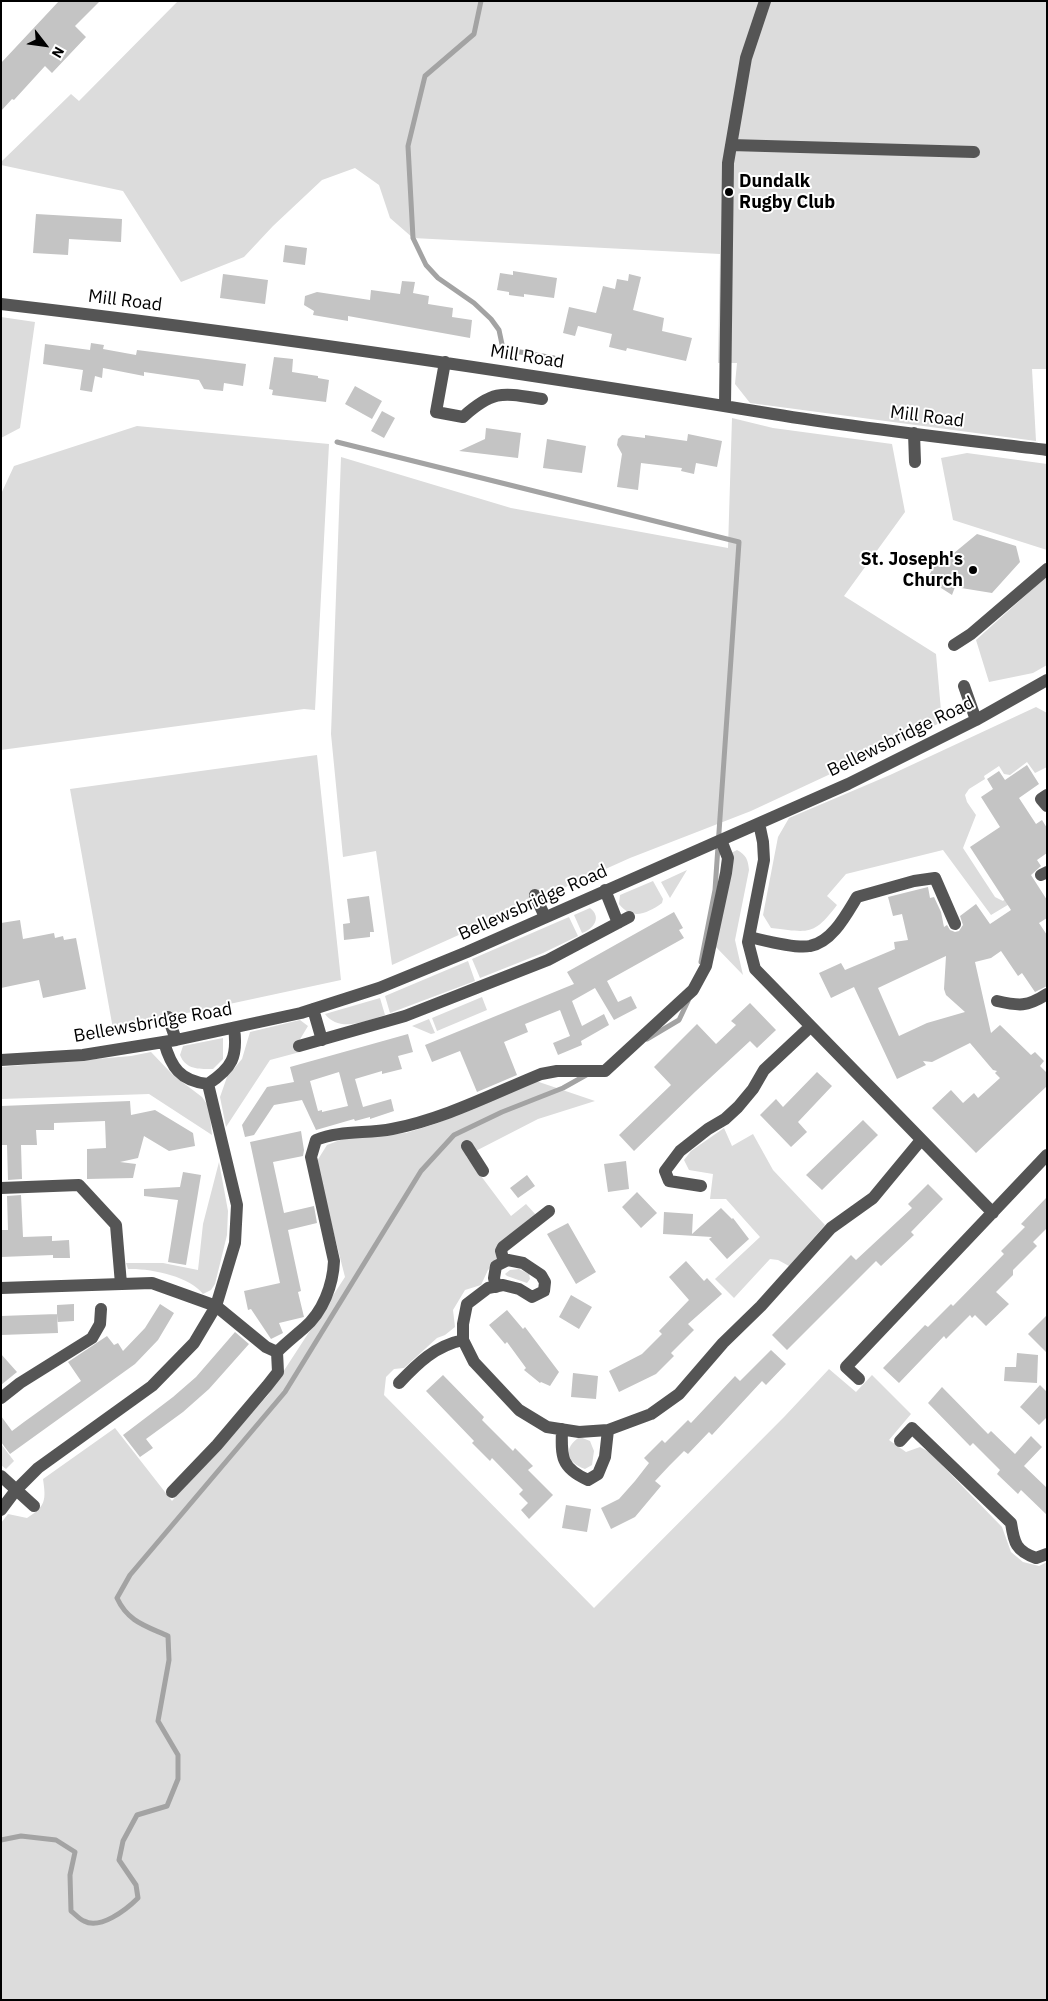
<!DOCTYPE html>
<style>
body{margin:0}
#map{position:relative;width:1048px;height:2001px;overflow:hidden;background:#fff;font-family:"IBM Plex Sans",sans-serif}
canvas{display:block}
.frame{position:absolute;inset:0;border:2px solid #000;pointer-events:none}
.north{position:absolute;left:20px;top:20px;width:50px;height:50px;-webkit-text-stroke:4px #fff;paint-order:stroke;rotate:120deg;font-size:14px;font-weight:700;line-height:20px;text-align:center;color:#000}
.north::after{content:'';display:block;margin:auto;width:18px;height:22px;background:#000;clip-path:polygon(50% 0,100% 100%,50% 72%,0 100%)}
</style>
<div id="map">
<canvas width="1048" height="2001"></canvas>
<div class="frame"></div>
<div class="north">N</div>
</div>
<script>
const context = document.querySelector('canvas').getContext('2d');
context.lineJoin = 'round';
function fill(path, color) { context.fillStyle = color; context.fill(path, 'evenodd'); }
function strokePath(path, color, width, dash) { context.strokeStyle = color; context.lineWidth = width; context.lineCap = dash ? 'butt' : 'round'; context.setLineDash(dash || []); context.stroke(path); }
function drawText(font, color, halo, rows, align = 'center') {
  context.font = font + ' "IBM Plex Sans",sans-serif'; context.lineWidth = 4; context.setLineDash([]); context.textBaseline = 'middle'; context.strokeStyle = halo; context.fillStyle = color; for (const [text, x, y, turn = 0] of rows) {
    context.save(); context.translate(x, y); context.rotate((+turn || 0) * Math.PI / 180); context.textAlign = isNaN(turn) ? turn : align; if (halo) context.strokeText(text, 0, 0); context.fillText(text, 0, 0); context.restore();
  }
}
fill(new Path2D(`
 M178,1H1047V369H1032L1036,441L750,403L735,384L737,363H718L720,254L413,238L390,218L379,185L355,168L322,180L273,226L244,257L181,282L123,191L1,165V162L71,94L79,101Z
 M1,317L35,322L20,428L1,438Z
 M732,418L773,428L892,444L905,512L844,596L936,654L942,722L751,811L630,858L392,965L376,851L343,857L331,734L341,457L511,508L728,548Z
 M137,426L329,444L315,710L304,709L1,750V494L14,466Z
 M967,453L1047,464V550L953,520L941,458Z
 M1047,576V665L1033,673L989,682L976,640Z
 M1036,707L1047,713V767L1035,773L1027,762L1010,775L1004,774L999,766L984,776L985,779L969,789L965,795L967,802L976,815L963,848L995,897L1003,901L1007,897L1011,903L991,915L943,850L846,874L827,896L837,905C813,937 808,932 771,928L763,915L778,837L789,818L890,775Z
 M317,755L341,980L113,1029L70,789Z
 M737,850C746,855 748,859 749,870L735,940L743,975L714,945L731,853Z
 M687,870L670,898L661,882Z
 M653,881L663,899L662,903C648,913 632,921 619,904L620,895Z
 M590,908C602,917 594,929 582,933L574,915Z
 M569,917L578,936L543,953L480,978L472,959Z
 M468,961L475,981L390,1013L385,996Z
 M482,997L487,1010L437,1031L432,1018Z
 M380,998L385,1015C366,1021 339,1033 325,1014Z
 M429,1019L435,1033L431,1034L412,1026Z
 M300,1020L308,1026L299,1041L300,1052L270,1060L226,1127L220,1097L227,1077L242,1059L250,1032Z
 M223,1038V1059L213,1069C199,1069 186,1070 180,1055L183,1046Z
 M151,1052L173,1075L202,1097L209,1107L212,1135L149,1094L1,1099V1067L131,1056Z
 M536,1081L595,1101L538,1119L466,1156L511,1216L526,1204L537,1216L488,1270L481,1285L465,1290L453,1310L455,1327L445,1335L437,1338L404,1368L394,1369L386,1377L384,1395L594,1608L785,1416L829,1369L856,1392L872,1375L911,1414L889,1440L906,1452L920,1447L929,1452L1002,1527L1011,1552L1023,1562L1039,1566L1047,1562V2000H1V1523L8,1514L27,1518C46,1506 46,1500 43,1479L115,1428L172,1501L268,1395L345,1277L325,1199L317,1161L327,1145L348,1137L406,1133L438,1123Z
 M724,1128L732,1146L753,1134L773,1170L825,1225L789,1266L778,1260L770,1259L734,1298L715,1279L760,1237L726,1199H710L713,1174L689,1170L684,1160L691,1151Z
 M219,1162L228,1211L227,1235L215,1284L211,1290L203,1294C190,1276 149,1268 128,1269L126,1263H163L198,1270L203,1224Z
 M519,1269L529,1274L530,1279L527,1283L507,1276L505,1274L510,1270Z
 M580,1437L590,1441L594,1451L592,1465L585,1469C567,1463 562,1448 580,1437Z
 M1,1444L14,1461L6,1469L1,1465Z`), '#dcdcdc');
strokePath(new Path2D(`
 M481,1L474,34L425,76L408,146L413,238L426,265L438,278L474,303L491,319L499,330L503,349L554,358
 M337,442L739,542L715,890L701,962
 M647,1039L679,1020L688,1001
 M1,1840L21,1836L56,1840L75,1852L70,1875L71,1911C75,1914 79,1919 84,1921C100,1930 126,1910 138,1898L136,1885L119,1860L123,1841L137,1815L167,1806L178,1779V1755L158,1721L169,1660L168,1636C146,1626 128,1622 117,1598L130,1575L285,1392L421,1171L454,1135L502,1112L563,1088L588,1074`), '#a3a3a3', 5);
fill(new Path2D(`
 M59,1H100L75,26L86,37L52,73L45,66L14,100L12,99L1,111V63Z
 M36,214L122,219L121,242L69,239L68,255L33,253Z
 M285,245L307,248L305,265L283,262Z
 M513,271L557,278L554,298L524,294V297L509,295V292L497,290L500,273L513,275Z
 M223,274L268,280L265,304L220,298Z
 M629,274L641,277L633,310L664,318L662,331L692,338L686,361L627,348L626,351L609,347L612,334L578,326L575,336L563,333L569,307L596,313L603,286L615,289L617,279L628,281Z
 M402,281L415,282L413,293L429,296L428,304L453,308L452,317L472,320L470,338L348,316V321L313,315L314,311L304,305L305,296L317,292L370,300L371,290L400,294Z
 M91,343L104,345L103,349L136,355L137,350L246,364L243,386L224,383L223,391L204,389L199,380L144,372V376L103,368L102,378L95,376L92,392L80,390L83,370L43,364L45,344L90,350Z
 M274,357L293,359L292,372L318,376V378L329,380L326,402L272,395L273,390L269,389Z
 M355,386L382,401L372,419L345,404Z
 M382,411L395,418L384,438L371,431Z
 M486,428L521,433L518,458L459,451L485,439Z
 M688,434L722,441L717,467L696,463L694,474L681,471L682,468L641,463L638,490L617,487L622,454L617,445L618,439L622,435L645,438V435L687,441Z
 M547,439L586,446L582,473L543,468Z
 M977,534L1016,546L1020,562L992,593L955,587L952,595L927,579L942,552L948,558Z
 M1027,765L1039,784L1019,798L1036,824L1042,820L1047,828V853L1037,860L1041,866L1031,875L1047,900V918L1039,923L1047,935V986L1035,992L1022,973L1018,976L1001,951L991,958L975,962L991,1033L1000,1025L1031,1055L1035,1052L1044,1061L1040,1066L1047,1073V1086L976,1153L932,1108L951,1090L963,1103L974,1093L978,1098L1000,1078L995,1073L997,1071L993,1070L970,1043L932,1062L923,1061L926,1065L897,1079L854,987L831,998L819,973L841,963L845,970L895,949L894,942L908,940L902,914L893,916L888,897L928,887L930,898L934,897L941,912L944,927L947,925L950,930L955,932L959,931L963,925L960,916L976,904L990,924L1011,910L970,847L1000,827L981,797L993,789L987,779L999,771L1005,780ZM946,956L944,989L946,995L965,1012L927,1023L899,1036L878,988Z
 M369,896L374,932H370V937L344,940L343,924L350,923L347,899Z
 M674,912L683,928L679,930L684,938L607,981L618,1002L631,996L637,1008L614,1020L595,988L572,1001L582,1026L604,1014L609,1025L581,1041L582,1045L558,1055L553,1043L570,1036L560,1010L525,1024L528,1032L504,1042L517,1075L477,1092L460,1051L432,1062L425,1045L574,984L567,972Z
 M20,920L23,939L54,933L55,938L63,936L64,940L76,938L86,989L43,998L39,980L1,988V923Z
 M750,1003L776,1030L757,1048L750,1041L696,1091L634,1151L619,1135L671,1085L654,1067L697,1024L716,1044L736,1025L731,1021Z
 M408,1034L413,1052L398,1056L402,1069L382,1074V1071L355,1079L363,1107L391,1099L394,1111L370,1119V1117L355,1121L354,1119L316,1130L302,1100L274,1105L254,1135L245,1137L242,1125L267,1087L294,1082L290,1067ZM339,1072L348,1106L322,1112V1110L318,1111L310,1081Z
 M817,1072L832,1086L798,1122L807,1132L791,1147L760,1115L776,1099L783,1107Z
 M130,1101L131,1115L155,1110L193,1133L195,1146L169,1151L144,1136L138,1158L120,1162L136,1164L133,1178L87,1179V1149L106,1148L105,1121L54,1123V1130H36L37,1145H21L22,1179L8,1180L7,1145H1V1106Z
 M863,1120L878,1135L822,1190L806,1175Z
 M301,1131L304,1150L303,1156L273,1162L284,1213L314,1206L317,1223L288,1230L301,1291L298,1292L304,1317L279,1323L283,1333L271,1339L251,1309L248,1310L244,1291L280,1283L250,1142Z
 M626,1161L629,1189L608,1192L604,1164Z
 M183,1172L201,1175L186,1265L168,1262L178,1200L144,1196V1189L180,1187Z
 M527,1175L535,1186L518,1198L510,1188Z
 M928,1184L943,1199L911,1232L914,1235L881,1266L876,1261L787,1350L772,1335L851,1255L856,1260L912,1208L908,1204Z
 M637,1192L657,1213L641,1228L622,1207Z
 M21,1195L23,1237L52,1236V1241L69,1240L70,1258H53V1255L1,1257V1230H8L7,1196Z
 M1047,1197V1228L1033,1242L1037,1246L1013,1270V1275L996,1292L1009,1304L986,1326L975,1315L972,1318L970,1315L946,1339L944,1336L899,1383L883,1368L925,1325L928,1327L951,1304L953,1306L1004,1254L1001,1251L1025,1227L1021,1224Z
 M721,1208L732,1219L733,1218L749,1239L727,1259L709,1239L712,1237L663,1234L664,1212L693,1214L692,1234Z
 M568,1223L596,1272L576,1284L547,1234Z
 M686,1261L704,1281L707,1278L722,1294L688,1324L694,1330L671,1353L674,1356L656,1374L619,1392L609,1371L642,1354L662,1334L659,1331L689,1300L669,1277Z
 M571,1295L592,1307L579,1329L559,1317Z
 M74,1304V1321L57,1322V1305Z
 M160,1304L174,1313L158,1340L135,1364L10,1454L1,1442V1416L12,1431L24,1422L81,1381L68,1362L107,1336L114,1345L118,1343L123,1351L145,1328Z
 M507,1310L523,1329L525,1327L559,1372L550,1386L541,1382L540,1383L524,1370L526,1368L507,1342L505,1344L489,1325Z
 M57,1314L58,1333L1,1335V1316Z
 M1047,1315V1353L1028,1334Z
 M235,1332L249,1344L209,1389L183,1412L146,1439L153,1448L140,1457L123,1435L173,1397L196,1377Z
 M771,1350L786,1364L766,1385L762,1381L712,1435L709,1432L688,1454L684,1451L670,1465L655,1481L661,1486L635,1517L611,1529L601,1508L619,1499L635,1481L649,1463L644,1458L662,1440L665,1443L688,1420L691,1423L735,1376L740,1381Z
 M1017,1353L1038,1355L1037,1383L1004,1381L1005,1367H1016Z
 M1,1354L17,1372L1,1385Z
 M573,1373L598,1376L596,1399L571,1397Z
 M443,1375L484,1417L482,1420L513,1451L515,1448L533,1466L528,1470L553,1495L529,1519L521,1510L528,1503L519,1494L523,1490L492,1458L490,1461L472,1443L474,1441L426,1391Z
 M1040,1385L1047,1392V1417L1039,1425L1020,1407Z
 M942,1387L988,1434L991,1431L1015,1454L1031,1436L1042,1447L1024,1466L1047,1488V1515L1021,1490L1018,1494L997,1474L1000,1470L973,1443L970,1446L928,1403Z
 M566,1505L591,1509L587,1532L562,1528Z`), '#c4c4c4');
strokePath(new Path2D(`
 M731,145L974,152
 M1,304C260,334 517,372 773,414C864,429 956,439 1047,450
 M445,362L436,412L463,417C494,389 503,393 542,399
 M725,406L728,163L746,58L765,1
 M914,433L915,462
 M954,645L971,634L1047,569
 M964,686L976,720
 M1047,795L1041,799L1047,806
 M759,823L763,842L764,860L748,942L755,969L993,1213
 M1041,875L1047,872
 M605,890L618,923
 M535,895L545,917
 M749,937C763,940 796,949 810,946C832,942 846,915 857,897L914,881L935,878L955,924
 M997,1001C1019,1006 1027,1007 1047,994
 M313,1009L322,1040
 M168,1017L176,1040
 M164,1042C171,1067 180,1081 208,1084C232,1068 238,1057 234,1028
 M299,1046L405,1016L548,960L629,917
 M1,1060L83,1055L176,1040L301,1013L379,988L467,952L848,784L976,720L1047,680
 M467,1146L483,1171
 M701,1186L669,1181L665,1171L680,1151L708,1129L725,1119L738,1107L753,1089L764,1070L810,1027
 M1,1188L79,1185L116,1225L121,1284
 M504,1262L501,1251L503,1247L549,1211
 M496,1287L494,1278L496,1266L508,1260L523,1263L541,1275L545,1282L544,1291L532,1297L519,1289L503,1285L488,1288L467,1304L463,1324V1340L474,1362L519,1410L547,1427L579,1432L608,1430L651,1414L679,1394L723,1343L761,1306L831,1228L873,1198L921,1140
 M1,1288L152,1283L216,1306L266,1347L277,1352L278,1372L267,1386L217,1445L172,1492
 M277,1352C286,1343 295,1336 304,1328C323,1312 333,1285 334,1261L311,1157L316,1140C340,1130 367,1134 392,1129C444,1119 492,1094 541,1074L557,1071H605L693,990L706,966L726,873L728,858L721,840
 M859,1379L846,1367L1047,1155
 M399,1383C418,1363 435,1346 463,1340
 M1,1398L20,1383L92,1338L100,1324L101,1309
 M562,1429C561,1457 561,1468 588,1480L598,1474L605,1457L608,1430
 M900,1441L912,1428L1011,1523C1014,1543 1016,1551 1036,1558L1047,1554
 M1,1476L34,1506
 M1,1510L16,1490L38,1468L152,1386L194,1343L216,1306L235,1243L237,1205L208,1084`), '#555', 12);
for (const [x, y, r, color] of [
 [729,192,5,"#000"],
 [973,570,5,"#000"]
]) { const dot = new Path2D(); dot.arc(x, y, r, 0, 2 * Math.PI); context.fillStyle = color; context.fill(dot); strokePath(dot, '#fff', 2); }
drawText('bold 18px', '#000', '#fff', [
 ["Dundalk",739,182],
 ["Rugby Club",739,203],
 ["St. Joseph's",963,560,"right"],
 ["Church",963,581,"right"]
], 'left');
drawText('18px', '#000', '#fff', [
 ["Mill Road",125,301,7],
 ["Mill Road",527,357,9],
 ["Mill Road",927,417,7],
 ["Bellewsbridge Road",901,737,-26],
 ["Bellewsbridge Road",533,903,-24],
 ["Bellewsbridge Road",153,1023,-10]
]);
</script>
